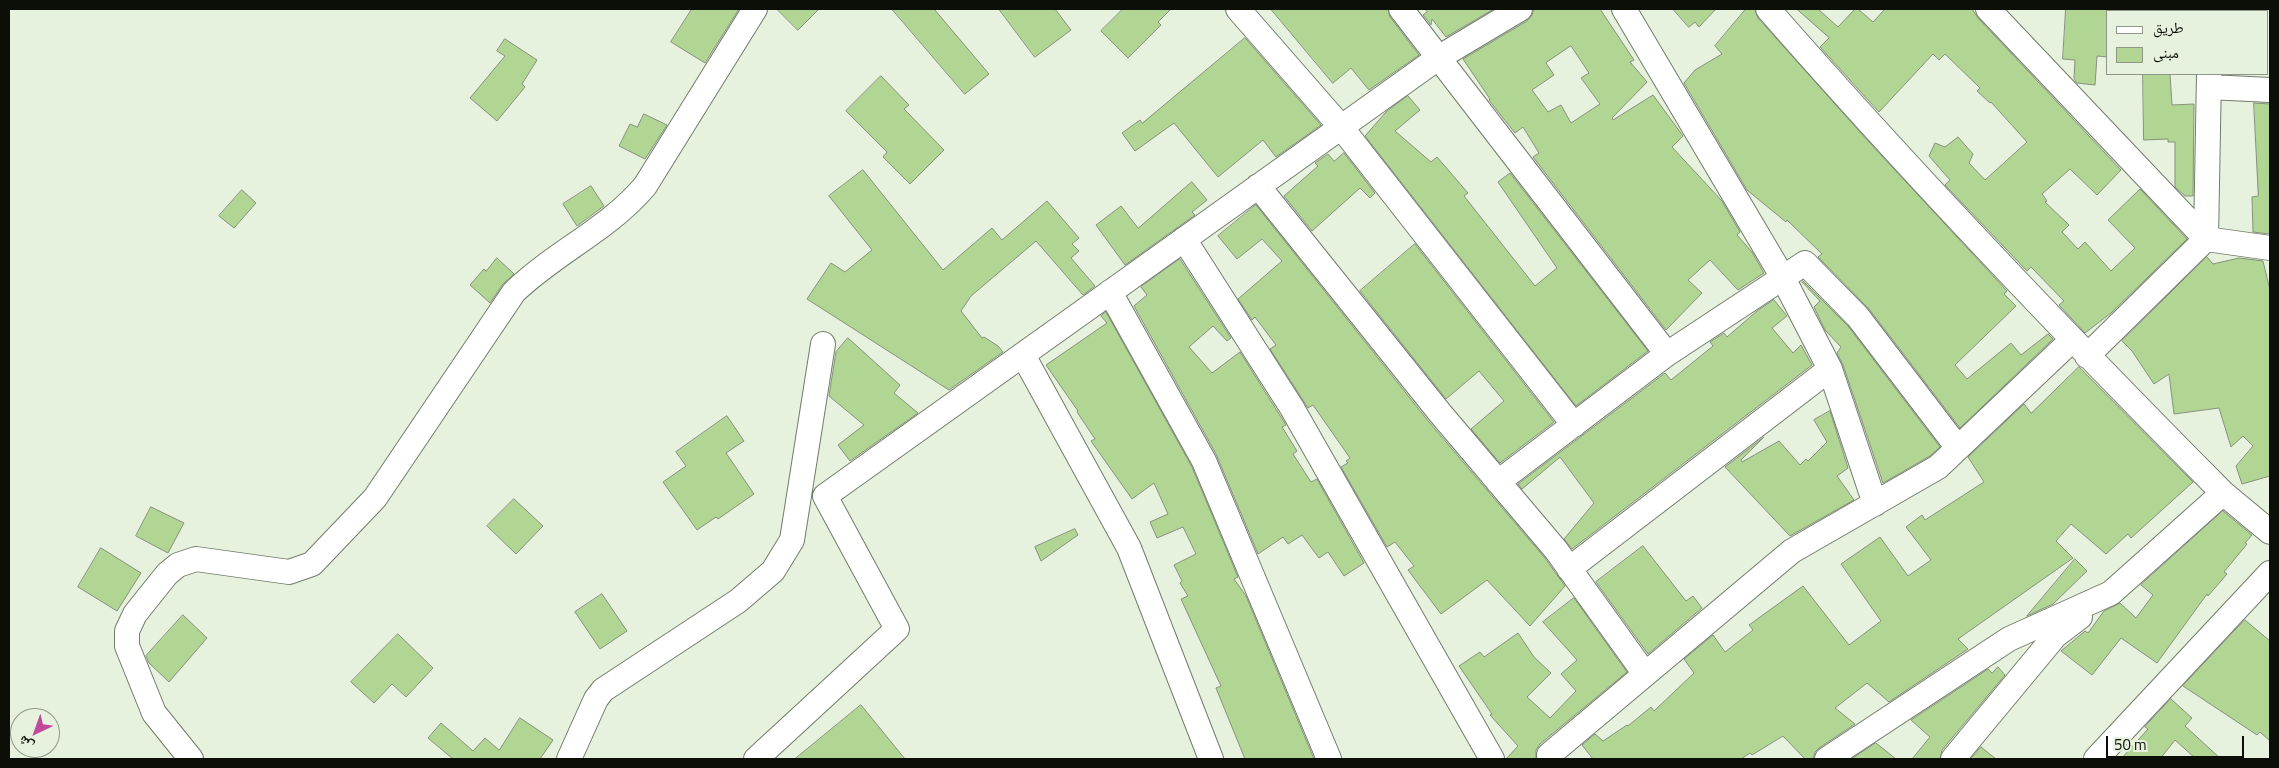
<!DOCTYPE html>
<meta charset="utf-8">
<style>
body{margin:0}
#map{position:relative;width:2279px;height:768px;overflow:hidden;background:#e7f2de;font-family:"Titillium Web","Noto Naskh Arabic",sans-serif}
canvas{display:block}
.frame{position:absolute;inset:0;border:10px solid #0b0f08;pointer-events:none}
.legend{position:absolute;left:2106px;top:10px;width:162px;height:65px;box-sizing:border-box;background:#e7f2de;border:1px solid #8f9788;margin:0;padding:6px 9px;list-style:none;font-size:15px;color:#0b0f08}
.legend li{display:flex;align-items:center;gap:10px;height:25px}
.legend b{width:25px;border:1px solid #8f9788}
.north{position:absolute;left:10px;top:708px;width:50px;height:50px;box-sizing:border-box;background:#e7f2de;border:1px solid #8f9788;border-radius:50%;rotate:222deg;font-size:14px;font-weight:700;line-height:20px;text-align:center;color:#0b0f08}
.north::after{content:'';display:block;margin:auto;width:18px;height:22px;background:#c1489c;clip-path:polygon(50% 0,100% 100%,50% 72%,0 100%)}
.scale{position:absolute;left:2106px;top:736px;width:138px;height:22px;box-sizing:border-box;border:2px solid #0b0f08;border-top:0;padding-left:6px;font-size:15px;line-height:18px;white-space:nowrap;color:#0b0f08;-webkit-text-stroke:4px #e7f2de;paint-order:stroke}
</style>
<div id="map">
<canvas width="2279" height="768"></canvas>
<div class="frame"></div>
<ul class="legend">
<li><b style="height:6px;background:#fff"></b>طريق</li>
<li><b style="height:14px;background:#b1d693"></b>مبنى</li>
</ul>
<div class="north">ش</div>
<div class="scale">50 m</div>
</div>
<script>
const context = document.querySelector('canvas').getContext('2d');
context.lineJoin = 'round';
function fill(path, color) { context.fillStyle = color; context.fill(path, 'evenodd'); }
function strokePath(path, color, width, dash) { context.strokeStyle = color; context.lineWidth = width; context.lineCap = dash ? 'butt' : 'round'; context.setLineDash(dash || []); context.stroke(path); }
const building = new Path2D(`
 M692,9H739L705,63L671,42Z
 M777,9H819L798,30Z
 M892,9H934L989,74L965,94Z
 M999,9H1055L1071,30L1035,57Z
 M1123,9H1171L1158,22L1161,25L1128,58L1101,31Z
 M1271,9H1388L1390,17L1419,55L1369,90L1351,68L1333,83Z
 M1425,9H1494L1446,37L1432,19L1431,25L1423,15L1427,12Z
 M1534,9H1600L1634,60L1630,62L1647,82L1612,118L1613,120L1653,95L1683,136L1672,147L1722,201L1740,232L1737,235L1752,252L1764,273L1738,290L1710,260L1688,280L1702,293L1666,330L1533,157L1539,153L1523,127L1515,133L1489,100L1490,99L1463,59L1527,21L1532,15ZM1571,46L1589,73L1581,78L1600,104L1571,123L1561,105L1548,112L1532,90L1554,75L1546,63Z
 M1673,9H1716L1699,27L1695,22L1689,27Z
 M1746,9H1755L1758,18L1869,142L2007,291L2004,294L2016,306L1955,365L1967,379L2011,343L2021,355L2048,334L2053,339L1960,428L1869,309L1818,257L1822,254L1787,220L1786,222L1747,190L1684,83L1695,70L1722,54L1715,46Z
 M1797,9H1818L1838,27L1855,9H1858L1873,22L1885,9H1972L1978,18L2121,170L2097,195L2070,169L2042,194L2047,201L2045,202L2069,225L2062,232L2078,249L2085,242L2111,271L2135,248L2108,220L2140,189L2187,239L2111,313L2085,333L2059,305L2064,301L2031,267L2027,271L1945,185L1950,180L1929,156L1935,143L1945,147L1958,137L1973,154L1969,163L1985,180L2027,142L1991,102L1990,103L1977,91L1980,88L1945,54L1939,60L1933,54L1879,112L1820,47L1829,38Z
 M2066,9H2108V57L2097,56L2095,85L2077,83L2074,79L2075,60L2063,59Z
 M1245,38L1321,125L1276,157L1263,140L1218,177L1174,123L1135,151L1122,133L1140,120L1142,123Z
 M505,39L537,60L522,84L525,87L497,121L470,98L505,56L497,51Z
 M2143,74H2170L2172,105L2194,104L2193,196H2185L2175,187V142H2168V139L2144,140Z
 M881,76L909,105L904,109L944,150L910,184L883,157L887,152L846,111Z
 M1408,96L1420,110L1395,131L1431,162L1437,157L1468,193L1464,196L1535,286L1557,268L1498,182L1510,173L1648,351L1576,406L1365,136L1386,112Z
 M2254,103L2270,104V234L2253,232L2252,197L2258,196Z
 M644,114L667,125L645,159L619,146L630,124L637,127Z
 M1344,153L1375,193L1370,198L1360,188L1312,231L1284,196L1318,166L1315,163L1328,154L1334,161Z
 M863,170L943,270L992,228L1002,240L1047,201L1079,238L1072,244L1079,251L1071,258L1095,286L1083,295L1036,241L971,296L961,311L982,338L984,337L998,346L1003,352L949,390L807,299L831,263L845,272L872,250L829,196Z
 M1192,182L1207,200L1192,212L1195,215L1125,265L1096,225L1121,206L1138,228Z
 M591,186L604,206L577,226L563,204Z
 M242,190L256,203L234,228L219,216Z
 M1256,205L1429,422L1545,558L1565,586L1530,626L1487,580L1441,614L1408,570L1414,566L1395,542L1387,547L1341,467L1348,463L1346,461L1350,458L1313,405L1308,408L1270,349L1276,345L1255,317L1252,320L1238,299L1282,261L1262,239L1237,259L1218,236Z
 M1415,244L1554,422L1500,463L1471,429L1504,401L1479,371L1446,399L1360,291Z
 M2207,257L2213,264L2239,258L2263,261L2270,290V476L2242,484L2236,466L2253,446L2243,436L2231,447L2219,408L2174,414L2169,374L2154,384L2132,351L2122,341Z
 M497,258L514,274L503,284L490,303L470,285L484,269L486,271Z
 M1180,259L1231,338L1227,341L1213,326L1189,347L1212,373L1240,352L1286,425L1282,427L1297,451L1293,454L1311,482L1317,479L1364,563L1344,576L1328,552L1319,558L1302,535L1288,544L1283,537L1258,554L1216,454L1134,306L1147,295L1141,287Z
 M1803,281L1848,326L1940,447L1930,456L1883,483L1843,365L1837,353L1841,347L1825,330L1814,307L1820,301L1802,282Z
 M1774,300L1787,316L1772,328L1793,353L1801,345L1812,365L1572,549L1564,539L1594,503L1560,457L1522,489L1518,484L1665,373L1671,380L1713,346L1710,342L1724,333L1727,337L1757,311Z
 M1106,312L1192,467L1238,577L1234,579L1246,596L1314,759H1245L1216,688L1221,686L1181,599L1188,596L1180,583L1182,581L1174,565L1196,554L1183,527L1157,538L1150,522L1168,514L1154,483L1132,499L1091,441L1095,439L1077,412L1078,411L1046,365L1107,323L1101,316Z
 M848,338L900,385L894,393L918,413L850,461L838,445L864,425L829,396L836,352Z
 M2079,367L2193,482L2131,538L2128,534L2106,554L2071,524L2056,541L2073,558L1958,639L1968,649L1889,702L1867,683L1835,708L1855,724L1819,748L1815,752L1813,759H1805L1783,736L1752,755L1750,753L1741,759H1593L1582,745L1595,734L1603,741L1627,725L1628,726L1651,707L1654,711L1694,673L1684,659L1713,635L1725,652L1753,630L1749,625L1803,586L1849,645L1881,621L1841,564L1880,537L1908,576L1931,560L1906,527L1922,515L1925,520L1984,482L1968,457L2024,404L2031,413Z
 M1830,411L1848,468L1837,476L1854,500L1790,536L1725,467L1764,437L1741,460L1742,462L1779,441L1800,465L1806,459L1808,461L1827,442L1814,420Z
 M727,416L744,441L726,453L754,494L718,519L716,517L697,530L663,482L686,466L676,452Z
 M514,499L543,526L516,554L487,526Z
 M151,507L184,523L168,553L136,536Z
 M2223,511L2252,535L2245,543L2247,544L2224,572L2227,574L2208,596L2207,594L2157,663L2121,638L2092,675L2061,651L2085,631L2088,633L2104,611L2120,603L2136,618L2153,595L2141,585Z
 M1075,529L1078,535L1041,561L1035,547Z
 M1643,546L1686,601L1693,596L1702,608L1648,654L1596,582Z
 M101,548L141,573L117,611L78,587Z
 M2075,559L2087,571L2053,604L2027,616Z
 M602,594L627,631L600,649L575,612Z
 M1574,598L1627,672L1540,744L1536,750V759H1506L1518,746L1490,715L1492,714L1459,666L1480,652L1484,657L1518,633L1534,657L1551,673L1527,697L1550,718L1576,691L1561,674L1577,660L1543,622Z
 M183,615L207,638L169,682L149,663L146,656Z
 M2245,620L2270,641V741L2260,732L2257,735L2183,686Z
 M398,634L433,668L406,697L392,684L374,703L351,682Z
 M1998,667L2005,675L1942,750L1940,759H1912L1930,737L1911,720L1988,669L1992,673Z
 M2171,699L2192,718L2185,726L2221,759H2196L2175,740L2160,759H2121L2148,729L2145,727Z
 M861,705L905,759H795Z
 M520,718L553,740L540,759H453L428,738L441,723L473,751L485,738L499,750Z
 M1876,743L1896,759H1852Z
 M1981,747L1996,759H1971Z`);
fill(building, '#b1d693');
strokePath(building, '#86907e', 1);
const minor = new Path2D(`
 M1238,9L1341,127L1574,425
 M1401,9L1667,354
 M1624,9L1782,276L1830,369L1875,504
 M1768,9C1914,176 2067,336 2223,493
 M1988,9L2206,239L2270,248
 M2209,11V9
 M2209,87L2270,90
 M1258,186L1440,413L1556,550L1645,674
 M1184,239L1292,408L1492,759
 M1110,292L1204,461L1329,759
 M1023,355L1129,548L1211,759
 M2087,356L2206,239L2209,74
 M1498,482L1667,354L1805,263L1858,317L1958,448
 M1569,569L1830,369
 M191,759L154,713L127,646V631L135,614L167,574L178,565L196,559L289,572L312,564L375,498L514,292C554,253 609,229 645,186L755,9
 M569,759L596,699L603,690L738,601L773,571L792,540L823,344
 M756,759L897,629L825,496L1438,58L1520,9
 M1551,759L1549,755L1792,551L1938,467L2072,340
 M1827,759L2009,639L2111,593L2223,493L2270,532
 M1953,759L2055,636L2080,617
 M2096,759L2270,573`);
strokePath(minor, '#727c6a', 26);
strokePath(minor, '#fff', 24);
</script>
